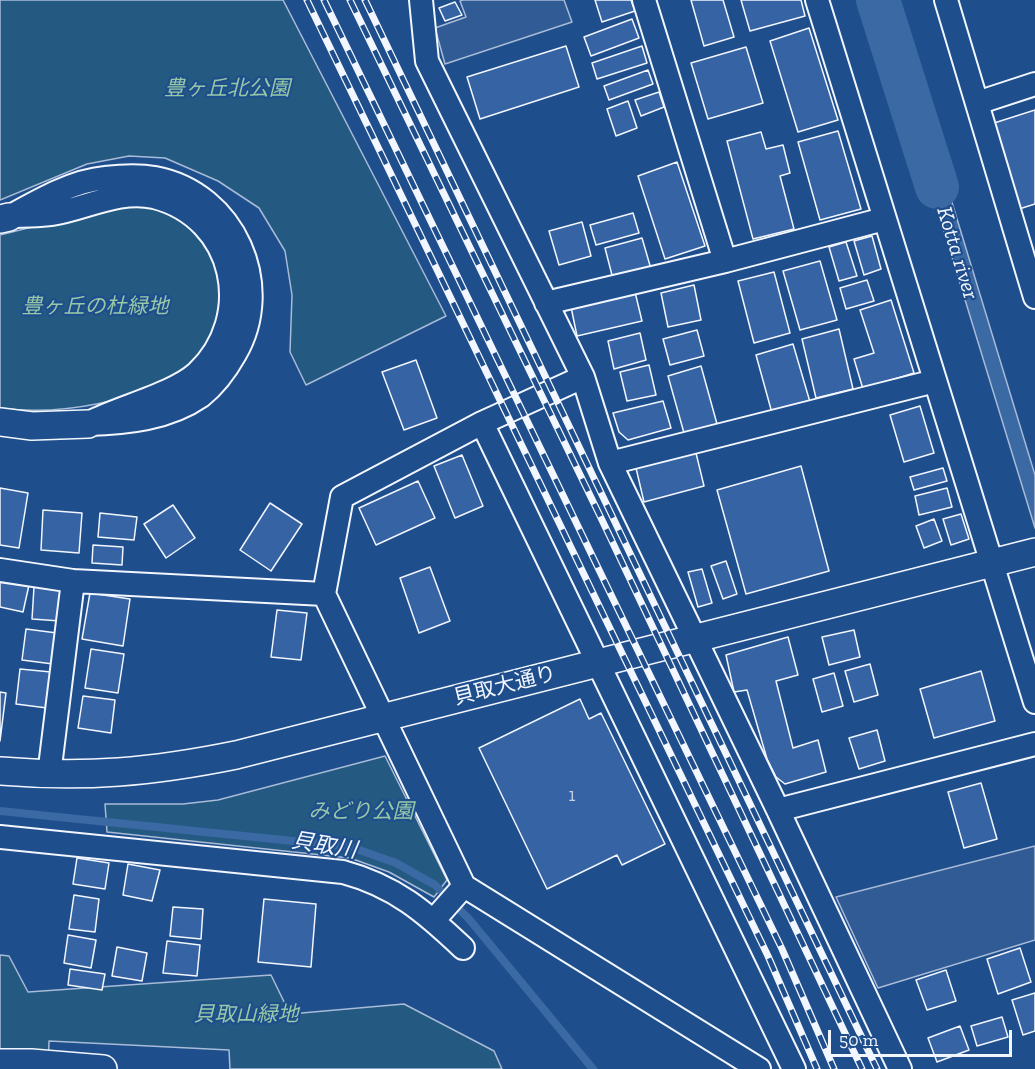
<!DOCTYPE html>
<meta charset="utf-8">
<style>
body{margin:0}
#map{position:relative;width:1035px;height:1069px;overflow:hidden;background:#1f4e8c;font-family:"Zilla Slab",serif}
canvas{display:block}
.scale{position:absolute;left:828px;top:1030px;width:184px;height:27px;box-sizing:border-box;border:3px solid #f2f6ff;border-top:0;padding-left:8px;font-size:18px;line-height:21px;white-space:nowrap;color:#f2f6ff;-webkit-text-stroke:4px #1f4e8c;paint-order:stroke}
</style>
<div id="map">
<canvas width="1035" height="1069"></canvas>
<div class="scale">50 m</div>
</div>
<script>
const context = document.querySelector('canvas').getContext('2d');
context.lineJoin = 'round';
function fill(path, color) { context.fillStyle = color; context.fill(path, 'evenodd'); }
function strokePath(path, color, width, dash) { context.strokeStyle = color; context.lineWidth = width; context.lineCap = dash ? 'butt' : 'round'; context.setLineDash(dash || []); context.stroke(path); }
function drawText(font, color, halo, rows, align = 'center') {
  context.font = font + ' "Zilla Slab","Noto Sans JP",serif'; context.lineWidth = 4.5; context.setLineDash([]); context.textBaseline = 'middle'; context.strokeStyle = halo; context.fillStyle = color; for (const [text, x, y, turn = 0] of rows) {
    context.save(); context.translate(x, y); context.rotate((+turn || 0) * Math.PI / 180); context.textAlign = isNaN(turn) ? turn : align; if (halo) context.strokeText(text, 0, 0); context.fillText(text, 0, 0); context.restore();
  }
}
const green = new Path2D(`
 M0,0H283L446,316L306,385L290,352L292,295L285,251L259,208L218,181L165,158L129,156L87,164L0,200Z
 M151,204C182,219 225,246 223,286C222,296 219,307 217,318C213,338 208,355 189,368C140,402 58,416 0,408V235L116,206Z
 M385,756L447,880L434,897L389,872L350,858L107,832L105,804H183L218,800Z
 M0,955L9,956L28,992L271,975L290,1014L404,1004L494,1051L502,1069H230L229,1050L49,1041L48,1069H0Z`);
fill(green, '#245a82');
strokePath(green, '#a8bbd7', 1.5);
const parking = new Path2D(`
 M463,0H564L572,22L445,64L435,28L466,17L460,1Z
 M1035,846V940L878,988L836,897Z`);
fill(parking, '#305b95');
strokePath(parking, '#a8bbd7', 1.5);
const water = new Path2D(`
 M929,127L1035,475V528L913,130Z`);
fill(water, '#3b69a3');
strokePath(water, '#a8bbd7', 1.5);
strokePath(new Path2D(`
 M0,811L351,847L396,863L435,885L469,919L593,1069`), '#3b69a3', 8);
strokePath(new Path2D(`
 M878,0L937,187`), '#3b69a3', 44);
const building = new Path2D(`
 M595,0H631L635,11L602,22Z
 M691,0H723L734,37L704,46Z
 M741,0H801L805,16L750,31Z
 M455,2L462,15L445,21L439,8Z
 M632,19L639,38L591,56L584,37Z
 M809,28L838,120L798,132L770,41Z
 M566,46L579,87L480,119L467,77Z
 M642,46L647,63L597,79L592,63Z
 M746,47L763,103L708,119L691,63Z
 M648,70L653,84L609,100L604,86Z
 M659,92L664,107L641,116L635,100Z
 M628,101L637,128L616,136L607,109Z
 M1035,110V204L1016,210L991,124Z
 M838,131L861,209L820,220L798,142Z
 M761,132L766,149L783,145L790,173L780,176L794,229L753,239L727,141Z
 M677,162L705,246L665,259L638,176Z
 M633,213L639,233L596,245L590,225Z
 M582,222L591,256L559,265L549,231Z
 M872,236L881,269L864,275L854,241Z
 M642,238L651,269L613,279L605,248Z
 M846,242L857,276L839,281L829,247Z
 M820,261L837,320L800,330L783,271Z
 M774,272L790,333L754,343L738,281Z
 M867,280L874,301L846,309L840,288Z
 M694,285L701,320L668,327L661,293Z
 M635,292L642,321L577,336L571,307Z
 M891,300L914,373L863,389L854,359L874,353L860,310Z
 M839,329L853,389L816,398L802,339Z
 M697,330L704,356L670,365L663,339Z
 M640,333L646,360L614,369L608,341Z
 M793,344L810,402L772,413L756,355Z
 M416,360L437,418L404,430L382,372Z
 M649,365L656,395L627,401L620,372Z
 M701,366L717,424L684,433L668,376Z
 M663,401L671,428L628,440L619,432L613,413Z
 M920,406L934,453L904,462L890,415Z
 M696,453L704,486L644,502L636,468Z
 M462,455L483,506L455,518L434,466Z
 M801,466L829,571L746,594L717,490Z
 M943,468L947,481L914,490L910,477Z
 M418,481L435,518L376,545L359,508Z
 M0,488L28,493L19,548L0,545Z
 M947,488L952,507L919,515L915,496Z
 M270,503L302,524L271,571L240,550Z
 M173,505L195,538L166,558L144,524Z
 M43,510L82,513L79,553L41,550Z
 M100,513L137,517L134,540L98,537Z
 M961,514L969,539L951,545L943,519Z
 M934,519L942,541L924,548L916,526Z
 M93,545L123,547L122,565L92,563Z
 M726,561L737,594L723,599L711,566Z
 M430,567L450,621L419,633L400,578Z
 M702,569L712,603L698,607L688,572Z
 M0,578L29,585L23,612L0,607Z
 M34,587L62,589L60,621L32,619Z
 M90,593L130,599L123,646L82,639Z
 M277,610L307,613L301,660L271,657Z
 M26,629L57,633L53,664L22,660Z
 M854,630L860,657L829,665L822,637Z
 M788,637L798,675L776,681L793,748L818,740L826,772L785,784L776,777L767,759L747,690L734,692L726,655Z
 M91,649L124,654L118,693L85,688Z
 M870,664L878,695L854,702L845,671Z
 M20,669L51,672L47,708L16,704Z
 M981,671L995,721L934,738L920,689Z
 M834,673L843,706L822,712L813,679Z
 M0,692L6,693L0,741Z
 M83,696L115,700L111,733L78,728Z
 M580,699L589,719L601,713L665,844L622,865L617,855L547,889L479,748Z
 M877,730L885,761L859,769L849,738Z
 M981,783L997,839L964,848L948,792Z
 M77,858L109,863L105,889L73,884Z
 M128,864L160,870L152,901L123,895Z
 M74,895L99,899L95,932L69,929Z
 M264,899L316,904L311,967L258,962Z
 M173,907L203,909L201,939L170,936Z
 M68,935L96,940L91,968L64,963Z
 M167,941L200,945L197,976L163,973Z
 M117,947L147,953L142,981L112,976Z
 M1020,948L1031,982L998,994L987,959Z
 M70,969L105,974L102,990L68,985Z
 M946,970L956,1001L927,1010L916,980Z
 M1035,993V1031L1023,1035L1012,1000Z
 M1002,1017L1008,1037L977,1046L971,1026Z
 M960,1026L969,1050L937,1062L928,1038Z`);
fill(building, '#3563a3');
strokePath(building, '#f2f6ff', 1.5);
const minor = new Path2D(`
 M421,0L427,61L583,377L610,463L778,810L900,1069
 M644,0L725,261
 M817,0L1035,702
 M946,0L1035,297
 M977,103L1035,84
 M15,216C27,215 40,216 52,214C85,209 119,189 154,197C236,218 256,317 197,373C175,393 124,406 95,420
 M9,217C38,201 72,181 105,178C121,176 139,175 155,178C235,193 275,286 235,354C226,370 215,385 201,396C168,419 126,423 88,424
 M546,303L725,261L884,219
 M482,423L794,1069
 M610,463L935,381
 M0,570L73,581L324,594L342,497L482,423L583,377
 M324,594L464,886L759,1069
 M49,775L73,581
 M778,810L1035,744
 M0,837L343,872C395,886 425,912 463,948
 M434,920L464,886`);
const tertiary = new Path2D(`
 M0,219L9,217
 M0,422L32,426L88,424
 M0,771C85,778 152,772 236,755L1035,552
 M0,1063H31L103,1069`);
strokePath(minor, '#f2f6ff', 26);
strokePath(tertiary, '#f2f6ff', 30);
strokePath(minor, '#1f4e8c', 22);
strokePath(tertiary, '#1f4e8c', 27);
const rail = new Path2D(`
 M307,0L768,956L817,1069
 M324,0L782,949L834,1069
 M350,0L602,520L862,1069
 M365,0L877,1069`);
strokePath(rail, '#f2f6ff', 7);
strokePath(rail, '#1f4e8c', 4.5, [14]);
drawText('18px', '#c3d1e8', null, [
 ["1",572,796]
]);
drawText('italic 21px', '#97c8a6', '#1f4e8c', [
 ["豊ヶ丘北公園",227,89],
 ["豊ヶ丘の杜緑地",95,307],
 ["みどり公園",361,812],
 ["貝取山緑地",246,1015]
]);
drawText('21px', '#f2f6ff', '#1f4e8c', [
 ["貝取大通り",505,686,-14]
]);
drawText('italic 22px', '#f2f6ff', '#1f4e8c', [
 ["Kotta river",957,253,73],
 ["貝取川",324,846,9]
]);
</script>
